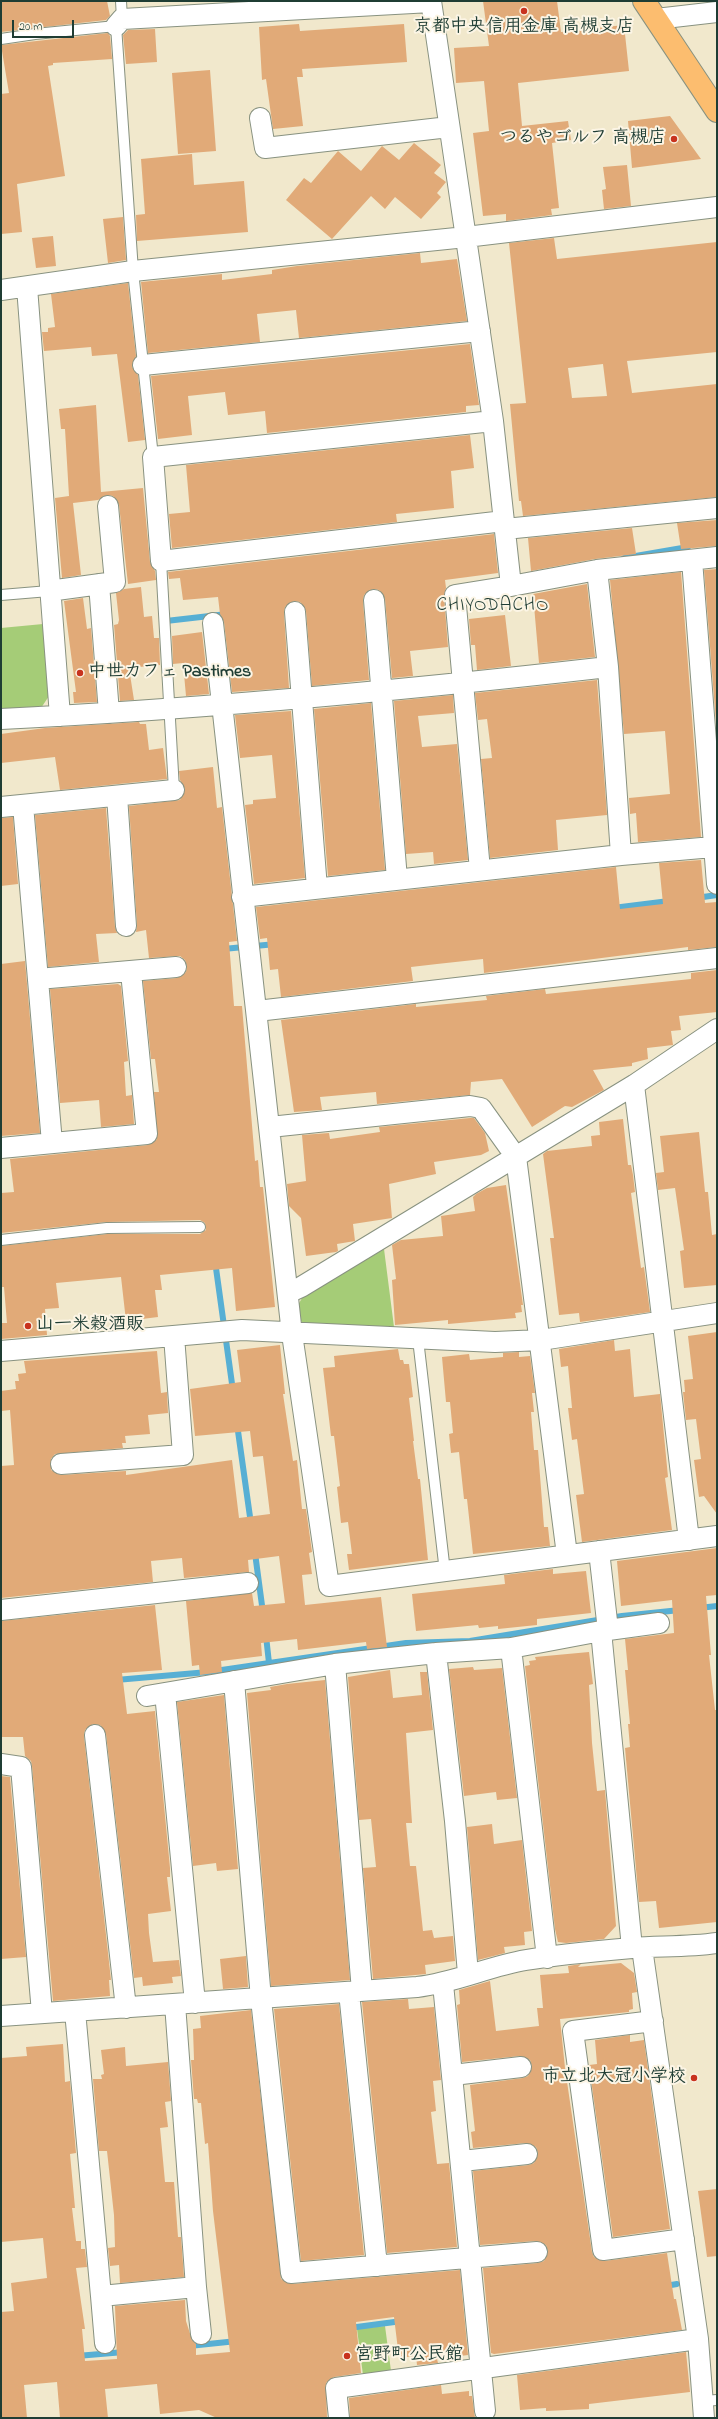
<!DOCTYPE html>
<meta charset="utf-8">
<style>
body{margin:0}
#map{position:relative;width:718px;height:2419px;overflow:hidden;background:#f1e8cc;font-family:"Indie Flower",sans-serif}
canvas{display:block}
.frame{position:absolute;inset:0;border:2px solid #1f3d34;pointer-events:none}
.scale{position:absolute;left:12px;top:20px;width:62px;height:18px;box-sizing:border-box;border:2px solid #1f3d34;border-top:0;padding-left:5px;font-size:12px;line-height:14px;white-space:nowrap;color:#1f3d34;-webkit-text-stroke:3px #fcf5e5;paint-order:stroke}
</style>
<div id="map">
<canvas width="718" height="2419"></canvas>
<div class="frame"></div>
<div class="scale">20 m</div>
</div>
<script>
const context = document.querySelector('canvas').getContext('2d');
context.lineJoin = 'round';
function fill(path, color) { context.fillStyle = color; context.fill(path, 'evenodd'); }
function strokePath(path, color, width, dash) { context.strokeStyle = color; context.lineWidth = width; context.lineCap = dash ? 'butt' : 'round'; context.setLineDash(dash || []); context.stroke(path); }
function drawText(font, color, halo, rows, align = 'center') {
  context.font = font + ' "Indie Flower","Klee One",sans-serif'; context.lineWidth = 4; context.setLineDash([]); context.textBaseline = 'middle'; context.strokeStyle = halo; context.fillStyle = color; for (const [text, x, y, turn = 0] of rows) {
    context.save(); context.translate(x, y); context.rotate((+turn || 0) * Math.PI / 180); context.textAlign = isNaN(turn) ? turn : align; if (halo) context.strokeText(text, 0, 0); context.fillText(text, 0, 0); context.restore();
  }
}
fill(new Path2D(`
 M43,624L49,696L41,708L1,711V628Z
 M384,1249L394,1327L305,1325L299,1319L297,1307L302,1298Z
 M385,2326L391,2371L363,2375L357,2329Z`), '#a5cc77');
strokePath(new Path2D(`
 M624,558L688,547
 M166,621L227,614
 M696,898L717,895
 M613,908L669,901
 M223,949L276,944
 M215,1261L233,1391
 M237,1424L251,1524
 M255,1553L263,1613
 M699,1608L717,1606
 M266,1636L269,1663
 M116,1680L208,1672L406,1643L470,1641L622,1616L680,1610
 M665,2286L677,2284
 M349,2328L402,2321
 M189,2346L237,2341
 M77,2356L124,2352`), '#57afd4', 6);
fill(new Path2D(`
 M1,1H107L110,16L106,20L1,32Z
 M483,1H557L561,32L624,25L629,71L518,83L522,126L568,121L571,140L552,143L559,208L551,209L552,215L506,221V214L483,216L473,133L489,131L484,81L456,83L454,48L489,46Z
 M299,24L300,31L404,24L407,62L302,69L303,77H297L303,126L273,129L266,79L262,80L259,27Z
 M155,29L157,62L126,64L123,35L128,30Z
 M108,33L110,36L112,59L53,63V65L48,66L65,176L17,184L22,232L1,234V94L9,93L1,45Z
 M210,70L216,151L178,154L172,73Z
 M670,116L701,159L632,168L628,121Z
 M414,143L441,165L434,173L446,182L437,193L441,197L421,219L395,197L385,209L371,196L332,239L286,200L304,178L311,183L338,151L361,171L382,146L399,160Z
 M192,154L194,185L244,181L248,232L137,241L136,215L145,214L141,159Z
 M627,165L631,206L604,209L602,190L606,189L603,167Z
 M123,217L126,260L108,263L103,219Z
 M53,236L56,266L36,268L32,238Z
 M554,238L557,259L717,242V352L627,361L632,393L717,384V497L523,516L521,501H519L510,404L526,403L509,243ZM603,364L607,396L572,398L568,368Z
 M420,253L421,263L457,259L467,321L299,338L296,310L257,314L260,342L148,353L141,282L222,274V280L272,274V270L297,266Z
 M128,283L136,356L132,367L138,375L145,440L128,442L117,354L92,356L91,347L44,351L42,332H48V328L55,327L51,294Z
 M470,344L479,405L466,406V412L267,433L265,411L228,415L225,392L188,396L192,435L158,439L151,376Z
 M96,405L101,492L143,488L150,562L155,571L156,580L128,584L119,505L113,496L107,495L98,500L73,503L81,575L62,578L55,498L69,496L65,429H61L59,409Z
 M470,435L474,468L451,471L454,508L396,514L397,522L172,548L169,514L190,512L186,465Z
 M717,520V546L681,549L677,523Z
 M632,528L636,554L595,559L531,571L528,538Z
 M494,534L498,573L445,580L446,588L444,596L448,647L410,651L413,676L392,678L385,599L379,590L373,589L364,595L363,601L369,680L312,686L306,611L300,602L294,601L285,607L284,613L289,688L232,692L224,622L220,614L218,597L183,600L180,578L169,579L168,572Z
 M717,569V735L704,570Z
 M681,572L701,837L638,842L636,813L630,814L629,798L670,794L665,731L624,734L610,580Z
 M587,584L595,657L539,663L533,594Z
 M141,587L144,617L152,616L154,638H159L160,665L129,668L134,700L120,701L114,625L118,624L119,620L116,593L124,589Z
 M83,598L87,629L91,628L97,702L74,703L73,692H76L64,601Z
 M505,615L511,666L477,670L475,645H471L469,619Z
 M202,632L209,694L186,696L183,663L173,664L172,636Z
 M597,680L607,815L556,820L558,850L490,858L481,759L492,758L487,719L478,720L475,693Z
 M453,695L454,713L418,716L422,747L457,744L468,860L434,864L433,852L406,854L394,701Z
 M371,703L385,870L328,876L314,709Z
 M291,711L305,878L254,884L245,805L253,804V800L276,798L272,755L240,758L235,715Z
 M139,722L140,724H146L149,750L163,748L167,779L60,790L55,757L1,763V734L45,728Z
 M213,767L217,808L222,807L237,941L229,942L234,1006H242L255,1161L258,1160L260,1187H263L275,1307L236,1311L232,1268L160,1275L162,1290H155L158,1317L126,1321L121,1277L56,1283L59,1308L45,1309L47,1335L1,1339V1323H7L4,1287H1V1246L107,1234H200L206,1230L205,1223L200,1220L107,1222L1,1233V1193L14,1192L10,1159L148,1145L157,1139L154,1092H159L155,1059H151L143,981L177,978L186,972L187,966L185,960L180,956L149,958L146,930L136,932L137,925L129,806L180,800L185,789L180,780L179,771Z
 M106,808L115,927L117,933L96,934L99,962L48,967L35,815Z
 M13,817L18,884L1,886V818Z
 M701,860L705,903L717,902V947L688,950V947L484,973L483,959L437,964L411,967L413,981L281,997L278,969L270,970L267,938L260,939L256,907L616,867L620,909L663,904L659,863Z
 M25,961L40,1133L1,1136V964Z
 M717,970V1012L679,1016L681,1030L671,1031L673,1045L647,1048L648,1059L632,1063V1066L593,1070L604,1090L572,1107L565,1106L532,1127L502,1079L471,1082L470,1095L377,1104L376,1092L320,1097L322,1110L294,1112L281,1020L416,1004V1007L487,1000L486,996L545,989L546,994L691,979V973Z
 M118,984L121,986L128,1061L124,1062L126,1096L132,1095L134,1124L101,1127L99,1100L60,1103L50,989Z
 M470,1118H474L485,1133L489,1151L481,1155L434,1162L436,1174L389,1184L392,1218L353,1224L355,1241L337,1244L338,1251L336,1252L306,1256L301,1218L289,1206L287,1184L306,1181L302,1135L329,1133L330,1139L380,1132L379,1127Z
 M623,1119L628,1165H631L633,1175L635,1192L631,1193L641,1268L644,1267L650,1312L580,1322L579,1313L559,1315L550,1238H554L543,1154L547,1151L592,1146L591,1136L600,1135L599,1122Z
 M699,1132L705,1192H708L712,1235L717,1234V1285L684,1288L680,1251L684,1250L675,1188L658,1190L656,1173L664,1172L660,1136Z
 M506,1185L523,1305H521L522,1312L515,1313L516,1318L448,1324V1320L395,1325L392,1280L396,1279L392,1245L401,1240L443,1236L441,1216L475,1211L473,1197L476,1194L487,1188Z
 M717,1332V1514L704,1496L699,1497L694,1460L701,1459L696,1419L686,1420L683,1392H685L684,1380L693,1379L688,1336Z
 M614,1340L615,1351L630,1349L634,1397L660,1394L668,1477L665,1478L672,1530L582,1542L576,1495L584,1494L577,1439L572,1440L568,1408H572L568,1366L561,1367L559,1349Z
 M280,1345L285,1394H283L293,1461L297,1460L302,1509H306L312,1552L309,1553L312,1574L302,1575L305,1605L381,1597L387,1647L367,1649L366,1642L298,1650L297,1639L261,1643L262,1656L221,1661L222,1672L200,1675L199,1665L192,1666L186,1601L252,1593L254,1606L285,1603L279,1556L248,1560L249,1572L184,1578L182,1558L151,1561L153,1582L1,1598V1466L14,1465L10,1410L1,1411V1391L16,1389L15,1381H19L18,1374L26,1373L24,1361L157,1351L161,1393L167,1392L168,1413L148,1415L150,1434L125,1436L126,1443H122L123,1448L55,1454L51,1459V1470L61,1475L126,1471V1475L232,1460L239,1518L270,1514L263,1456L253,1457L250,1431L195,1436L190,1389L241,1382L237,1350Z
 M398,1349L400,1360H403L404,1364H409L413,1397L409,1398L414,1441H413L418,1479H420L428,1560L349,1570L347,1554H352L348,1522L341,1523L337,1487L340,1486L334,1436H331L323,1368L335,1367L334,1356Z
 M519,1352V1357L530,1356L535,1393H532L534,1412H531L534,1450H538L544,1527H548L550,1546L473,1554L467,1499H464L459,1452L451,1453L449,1434L453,1433L450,1402H446L442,1357L469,1354L470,1360L503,1357V1353Z
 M717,1548V1595L706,1596L711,1655H709L715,1710H717V1922L659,1928L656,1901L639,1902L625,1748L630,1747L628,1724H630L625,1670H628L625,1639L674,1633L672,1600L621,1606L617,1561Z
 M553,1569V1574L586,1571L591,1613L537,1619V1625L498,1629V1626L479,1628L478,1625L416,1631L412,1594L505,1584L504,1575Z
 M155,1605L162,1670L122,1673L127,1714L155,1711L170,1868V1877H167L171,1911L148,1914L149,1933L153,1962L179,1960L181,1976L172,1977L173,1983L143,1986L142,1977L134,1978L106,1734L100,1725L93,1724L85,1730L84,1736L111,1980H109L110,1996L53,2001L32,1766L31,1761L25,1756L23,1737H1V1621Z
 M589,1652L593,1684L589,1685L592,1743L597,1791L605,1790L616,1926L604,1939L566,1943L558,1942L555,1929L525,1666L530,1665L529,1661L536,1660L535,1657Z
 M473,1667L474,1670L502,1668L517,1798L497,1800L496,1792L464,1796L449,1669Z
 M390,1670L393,1698L422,1695L420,1672H427L433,1730L406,1733L412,1823H406L410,1866H416L423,1931L432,1930L434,1938L453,1936L455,1961L425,1965L426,1974L373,1979L363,1868L376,1867L371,1819L359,1820L348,1677Z
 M325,1680L350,1980L271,1986L247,1693L271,1690L270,1687L287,1684Z
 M224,1695L238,1869L217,1871L216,1863L193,1866L177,1702Z
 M1,1776L10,1777L26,1957L1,1959Z
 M492,1824L494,1844L522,1840L532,1931L524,1932L525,1945L504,1947L505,1953L478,1960L467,1827Z
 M246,1956L248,1987L223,1989L220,1959Z
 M621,1963L634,1973L637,1992L632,1993L633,2009L629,2010V2012L560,2019L565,2068L592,2252L594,2257L604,2261L667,2253L674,2299H676L682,2330L494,2354L491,2353L483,2268L538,2263L544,2261L548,2251L546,2245L536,2241L480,2245L473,2171L529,2165L534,2163L538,2153L536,2147L526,2143L473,2148L471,2132L475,2131L470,2085L523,2078L528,2076L532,2066L530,2060L520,2056L462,2062L457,2005L460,2004L459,1990L490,1981L496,2031L539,2026L537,2008H543L540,1975L569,1973L568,1966L581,1964L578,1967Z
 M408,1999L409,2009L434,2007L441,2080L433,2081L436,2111L431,2112L437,2164L449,2163L457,2247L387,2253L362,2002Z
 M339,2004L364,2255L301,2261L274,2009Z
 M251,2010L281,2279L292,2284L460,2270L468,2355L437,2359L438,2363L417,2365L416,2356L399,2358L394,2317L356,2322L361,2373L334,2377L326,2383L327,2418H217L199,2410L160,2414L157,2384L105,2389L108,2418H60L57,2382L24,2385L27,2418H1V2312L14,2311L11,2283L47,2278L43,2238L1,2242V2058L27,2056L26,2047L63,2044L65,2082L70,2081L76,2153L70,2154L75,2208H72L76,2241H81V2249H85L87,2267L76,2268L85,2329H82L85,2361L117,2359L115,2306L185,2300L186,2321L192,2340L196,2344V2355L230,2352L213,2211L208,2143L205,2144L201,2103H198L197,2099H194L191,2060H194L193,2029L201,2028L200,2016Z
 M630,2035V2042L644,2040L670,2229L613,2237L589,2065L597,2064L595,2040Z
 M125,2047L126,2066L168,2062L171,2101L165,2102L168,2127L160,2128L165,2182H174L178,2237H181L184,2277L120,2283L119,2265L110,2266L108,2248L115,2247L114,2215L107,2151H99L93,2079H102L101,2075L104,2074L101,2050Z
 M717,2189V2256L707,2257L698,2191Z
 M686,2352L690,2392L589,2404V2409L546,2411V2408L520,2410L517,2375Z
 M441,2385L442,2394L469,2391V2396H472L475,2418H350L349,2398Z`), '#e1aa78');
const lane = new Path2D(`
 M121,1L122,19
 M1,39L35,34L116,26L133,271L153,457
 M161,561L174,790
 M1,595L49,591
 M1,1240L107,1228L200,1227
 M418,1339L445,1572
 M703,2401L717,2400`);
const street = new Path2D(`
 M431,1L493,421L511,586L455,595L480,870
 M656,19L717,12
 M116,26L122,19L431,2
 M260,118L265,148L449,127
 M27,287L60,716
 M1,290L133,271L466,237L717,207
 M143,365L480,331
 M493,421L153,457L161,561L504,521
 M505,529L717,508
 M692,560L717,884
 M597,570L608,667L621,855L713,847
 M99,584L109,713
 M511,586L597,570L717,557
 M49,591L115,582L108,506
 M374,600L397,879
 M295,612L317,888
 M213,623L292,1334L329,1586L717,1536
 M1,719C204,709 406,690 608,667
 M117,796L126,926
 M23,805L52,1143
 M1,807L174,790
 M242,897L621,855
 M38,979L176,967
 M257,1011L717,958
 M634,1085L689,1540
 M270,1127L470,1106L481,1108L516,1157L567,1555
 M1,1148L147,1134L131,972
 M288,1293L301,1287L634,1085L717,1029
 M1,1351L242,1330L495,1342L541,1340L717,1313
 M61,1464L183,1455L174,1336
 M599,1551L608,1630
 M1,1610L248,1583
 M601,1631L632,1948
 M511,1648L547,1958
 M436,1653L455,1821L468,1974
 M234,1681L261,1999L291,2273L537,2252
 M165,1693L195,2003
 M147,1696L335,1664
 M95,1735L126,2008
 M1,1764L21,1767L42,2013
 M642,1948L698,2339L704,2418
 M443,1984L485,2411
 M362,1991L335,1664L436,1653L511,1648L601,1631L659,1623
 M349,1992L377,2266
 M75,2011L101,2296L196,2287L175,2004
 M1,2016L417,1987C455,1983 489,1966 526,1960C561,1954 597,1951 632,1948C661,1946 689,1947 717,1943
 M653,2021L573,2031L603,2250L684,2239
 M453,2075L521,2067
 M462,2161L527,2154
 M196,2287L201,2334
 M101,2296L105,2343
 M339,2418L336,2388L698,2339`);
const highway = new Path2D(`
 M644,1L717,111`);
strokePath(lane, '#889280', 12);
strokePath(street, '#889280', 22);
strokePath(highway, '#889280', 24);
strokePath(lane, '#fff', 10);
strokePath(street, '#fff', 20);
strokePath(highway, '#fcbd6f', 22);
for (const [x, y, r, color] of [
 [524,11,4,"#c8321e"],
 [674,139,4,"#c8321e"],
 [80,673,4,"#c8321e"],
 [28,1326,4,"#c8321e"],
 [694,2078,4,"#c8321e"],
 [347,2356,4,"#c8321e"]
]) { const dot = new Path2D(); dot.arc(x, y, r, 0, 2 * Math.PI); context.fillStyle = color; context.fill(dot); strokePath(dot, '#fcf5e5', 1.5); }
drawText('bold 18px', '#1f3d34', '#fcf5e5', [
 ["京都中央信用金庫 高槻支店",524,28,"center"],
 ["つるやゴルフ 高槻店",666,139,"right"],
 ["中世カフェ Pastimes",88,673],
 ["山一米穀酒販",36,1326],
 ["市立北大冠小学校",686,2078,"right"],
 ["宮野町公民館",355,2356]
], 'left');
context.letterSpacing = '1px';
drawText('19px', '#1f3d34', '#fcf5e5', [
 ["CHIYODACHO",493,607]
]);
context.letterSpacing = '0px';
</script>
